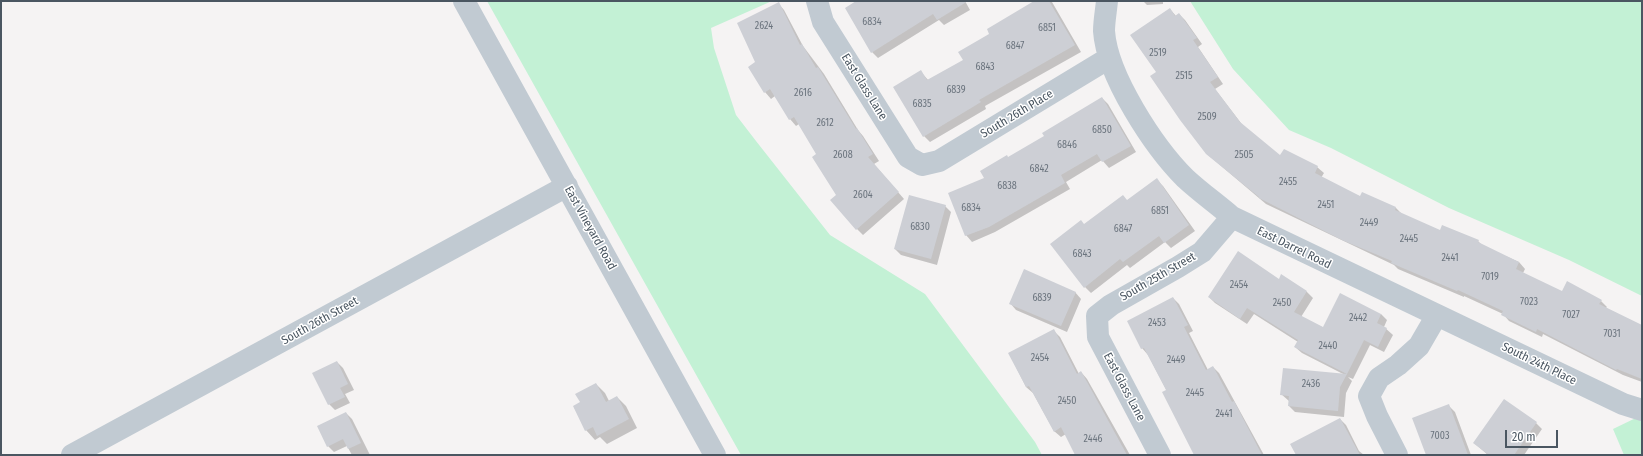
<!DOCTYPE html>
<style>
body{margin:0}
#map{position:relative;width:1643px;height:456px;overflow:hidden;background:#f5f3f3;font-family:"Fira Sans Condensed",sans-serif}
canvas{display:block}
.frame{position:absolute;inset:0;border:2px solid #4a5661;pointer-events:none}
.scale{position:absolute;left:1505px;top:430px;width:53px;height:18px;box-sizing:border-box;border:2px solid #4a5661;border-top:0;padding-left:5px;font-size:12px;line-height:14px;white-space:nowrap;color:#4a5661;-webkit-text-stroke:3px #fff;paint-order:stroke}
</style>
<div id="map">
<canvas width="1643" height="456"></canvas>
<div class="frame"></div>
<div class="scale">20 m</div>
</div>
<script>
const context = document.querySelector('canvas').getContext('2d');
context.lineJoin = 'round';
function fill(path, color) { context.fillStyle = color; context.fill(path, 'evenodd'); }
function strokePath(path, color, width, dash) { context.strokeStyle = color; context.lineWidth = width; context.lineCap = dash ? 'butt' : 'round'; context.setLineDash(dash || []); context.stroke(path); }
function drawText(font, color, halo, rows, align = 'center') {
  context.font = font + ' "Fira Sans Condensed",sans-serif'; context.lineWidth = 3; context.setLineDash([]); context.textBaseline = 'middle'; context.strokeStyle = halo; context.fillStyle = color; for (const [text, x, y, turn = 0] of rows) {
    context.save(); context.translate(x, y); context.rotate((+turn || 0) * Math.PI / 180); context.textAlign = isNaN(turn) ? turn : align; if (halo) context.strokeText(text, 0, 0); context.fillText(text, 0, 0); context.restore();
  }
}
fill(new Path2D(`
 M487,1H772L711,28L714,48L736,115L756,141L830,235L925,294L1035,442L1042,455H741Z
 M1190,1H1642V296L1569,260L1449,208L1331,148L1289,130L1233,69Z
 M1642,415V455H1624L1613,429Z`), '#c3f1d5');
fill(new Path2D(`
 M858,1H965L970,10L944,25L939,20L878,58L872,52Z
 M1036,1L1052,2L1081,52L985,106L986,109L930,142L924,136L921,72L929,81L964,60L991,34Z
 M1143,1H1163V4L1147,5Z
 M778,3L784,10L803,46L824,74L858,130L863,136L879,161L874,164L904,199L863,235L857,229L837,196L817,154L799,124L796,126L790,119L775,96L771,99L765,92L757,62Z
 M1170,9L1176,16L1179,14L1185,20L1202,44L1198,47L1223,84L1215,89L1244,127L1281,157L1317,167L1324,173L1321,178L1361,197L1396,208L1402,214L1441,231L1478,241L1483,246L1519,262L1525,269L1523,273L1562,292L1601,301L1607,307L1606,308L1642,326V382L1623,375L1543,334L1542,337L1509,321L1503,314L1464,296V297L1398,269L1394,265L1266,204L1207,154L1157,72Z
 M1102,98L1108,104L1136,152L1109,168L1102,160L1066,182L1070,189L995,232L972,242L966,235L985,179L1008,158L1046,137Z
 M1157,180L1163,186L1195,231L1171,248L1165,242L1130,268L1127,265L1091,293L1085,287L1084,225L1127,201Z
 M945,206L951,212L937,265L901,255L895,249Z
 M1282,276L1307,292L1313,298L1301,317L1324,328L1381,314L1387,320L1384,327L1393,335L1384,352L1370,345L1353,379L1348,377L1352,381L1346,393L1344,417L1295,412L1289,406V401L1281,394L1345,375L1302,353L1295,347L1298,342L1254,314L1247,324L1215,303L1209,297L1279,280Z
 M1075,292L1081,299L1067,332L1016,310L1010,303Z
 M1173,298L1179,304L1193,331L1189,333L1208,370L1213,367L1219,373L1264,455H1195L1167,391L1148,355L1142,348Z
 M1054,331L1060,337L1079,374L1081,372L1087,379L1130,455H1077L1066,434L1061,437L1054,431L1033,393L1026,387L1009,353Z
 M337,362L343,368L354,390L345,394L350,403L335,410L329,404Z
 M596,384L605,393L609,401L617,397L626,406L637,428L607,444L600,437L595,440L586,430L574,407L581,403Z
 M1449,406L1455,412L1471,455H1427Z
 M346,413L352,419L370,455H352L347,446L334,452L328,446Z
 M1340,419L1346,425L1359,451L1364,455H1297Z
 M1536,423L1542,429L1524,455H1488L1474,443Z`), '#0003');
fill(new Path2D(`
 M856,1H968L937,20L933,14L871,53L845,8Z
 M1034,1H1049L1075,45L979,100L981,102L923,137L893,87L921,70L927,80L963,60L958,52L989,34L987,29Z
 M779,2L800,45L802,44L816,68L818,67L856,129L857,128L873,154L868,157L899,192L856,230L830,200L836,195L812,157L816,154L794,117L789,120L770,89L764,93L748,67L755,62L737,23Z
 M1170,8L1175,16L1179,13L1197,38L1193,40L1218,77L1210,82L1240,122L1280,155L1284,149L1318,166L1315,173L1360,196L1362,192L1396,207L1395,210L1440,230L1442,225L1479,240L1478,242L1519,262L1516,269L1562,291L1567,281L1602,300L1599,304L1642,325V379L1617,369L1616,370L1537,329L1536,332L1501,315L1503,311L1458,290L1457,291L1391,263L1392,261L1342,240L1259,198V197L1206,154L1180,120L1150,76L1156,72L1130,35Z
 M1102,97L1131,146L1102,162L1097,154L1061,175L1065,183L989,227L965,236L948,193L984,178L980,171L1007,155L1008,157L1044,136L1042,133Z
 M1157,178L1189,225L1164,243L1159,236L1123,262L1120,259L1084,288L1050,244L1081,220L1084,224L1123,195L1127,200Z
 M909,195L946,205L931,259L894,249Z
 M1238,251L1279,279L1281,274L1307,291L1294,312L1323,327L1340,293L1381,314L1377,323L1387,328L1378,347L1364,340L1347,374L1294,347L1298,340L1247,308L1240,319L1208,297Z
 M1024,269L1076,292L1061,326L1009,304Z
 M1173,297L1188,325L1184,327L1206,370L1213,366L1232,402L1234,401L1262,455H1194L1162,392L1166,390L1144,348L1141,349L1127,321Z
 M1054,329L1077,374L1081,371L1127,455H1075L1061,427L1054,432L1029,386L1026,387L1008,353Z
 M337,361L348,384L340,388L345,397L328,405L312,373Z
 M1283,368L1347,374L1340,387L1338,411L1288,406L1289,396L1280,395Z
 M596,383L606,402L617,396L629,419L597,436L593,427L585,431L573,406L580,402L575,394Z
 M1504,399L1537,422L1514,455H1489L1473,443Z
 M1449,404L1468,455H1426L1412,418Z
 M346,412L361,443L348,449L343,439L327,447L317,426Z
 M1340,418L1360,455H1296L1290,444Z`), '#cdcfd5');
strokePath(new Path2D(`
 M464,1L715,455
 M817,1L823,22L908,157L922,165L939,161L1109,58
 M1107,1C1106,11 1104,22 1104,31C1107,76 1154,147 1185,178C1200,192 1217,204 1232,217L1623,404L1642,410
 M72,455L567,186
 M1160,455L1098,337L1097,316L1111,305L1178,267L1202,252L1232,217
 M1397,455L1377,416L1369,396L1379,378L1398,365L1419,346L1437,315`), '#c1cad2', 22);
drawText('10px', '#6b747e', null, [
 ["6834",872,22],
 ["2624",764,26],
 ["6851",1047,28],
 ["6847",1015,46],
 ["2519",1158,53],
 ["6843",985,67],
 ["2515",1184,76],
 ["6839",956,90],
 ["2616",803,93],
 ["6835",922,104],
 ["2509",1207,117],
 ["2612",825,123],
 ["6850",1102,130],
 ["6846",1067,145],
 ["2608",843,155],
 ["2505",1244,155],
 ["6842",1039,169],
 ["2455",1288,182],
 ["6838",1007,186],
 ["2604",863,195],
 ["2451",1326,205],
 ["6834",971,208],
 ["6851",1160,211],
 ["2449",1369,223],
 ["6830",920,227],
 ["6847",1123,229],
 ["2445",1409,239],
 ["6843",1082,254],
 ["2441",1450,258],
 ["7019",1490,277],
 ["2454",1239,285],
 ["6839",1042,298],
 ["7023",1529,302],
 ["2450",1282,303],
 ["7027",1571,315],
 ["2442",1358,318],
 ["2453",1157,323],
 ["7031",1612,334],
 ["2440",1328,346],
 ["2454",1040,358],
 ["2449",1176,360],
 ["2436",1311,384],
 ["2445",1195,393],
 ["2450",1067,401],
 ["2441",1224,414],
 ["7003",1440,436],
 ["2446",1093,439]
]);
drawText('12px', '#4a5661', '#fff', [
 ["East Glass Lane",864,87,58],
 ["South 26th Place",1017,114,-31],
 ["East Vineyard Road",590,228,61],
 ["East Darrel Road",1294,248,26],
 ["South 25th Street",1158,277,-30],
 ["South 26th Street",320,321,-29],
 ["South 24th Place",1539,364,26],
 ["East Glass Lane",1124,387,62]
]);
</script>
